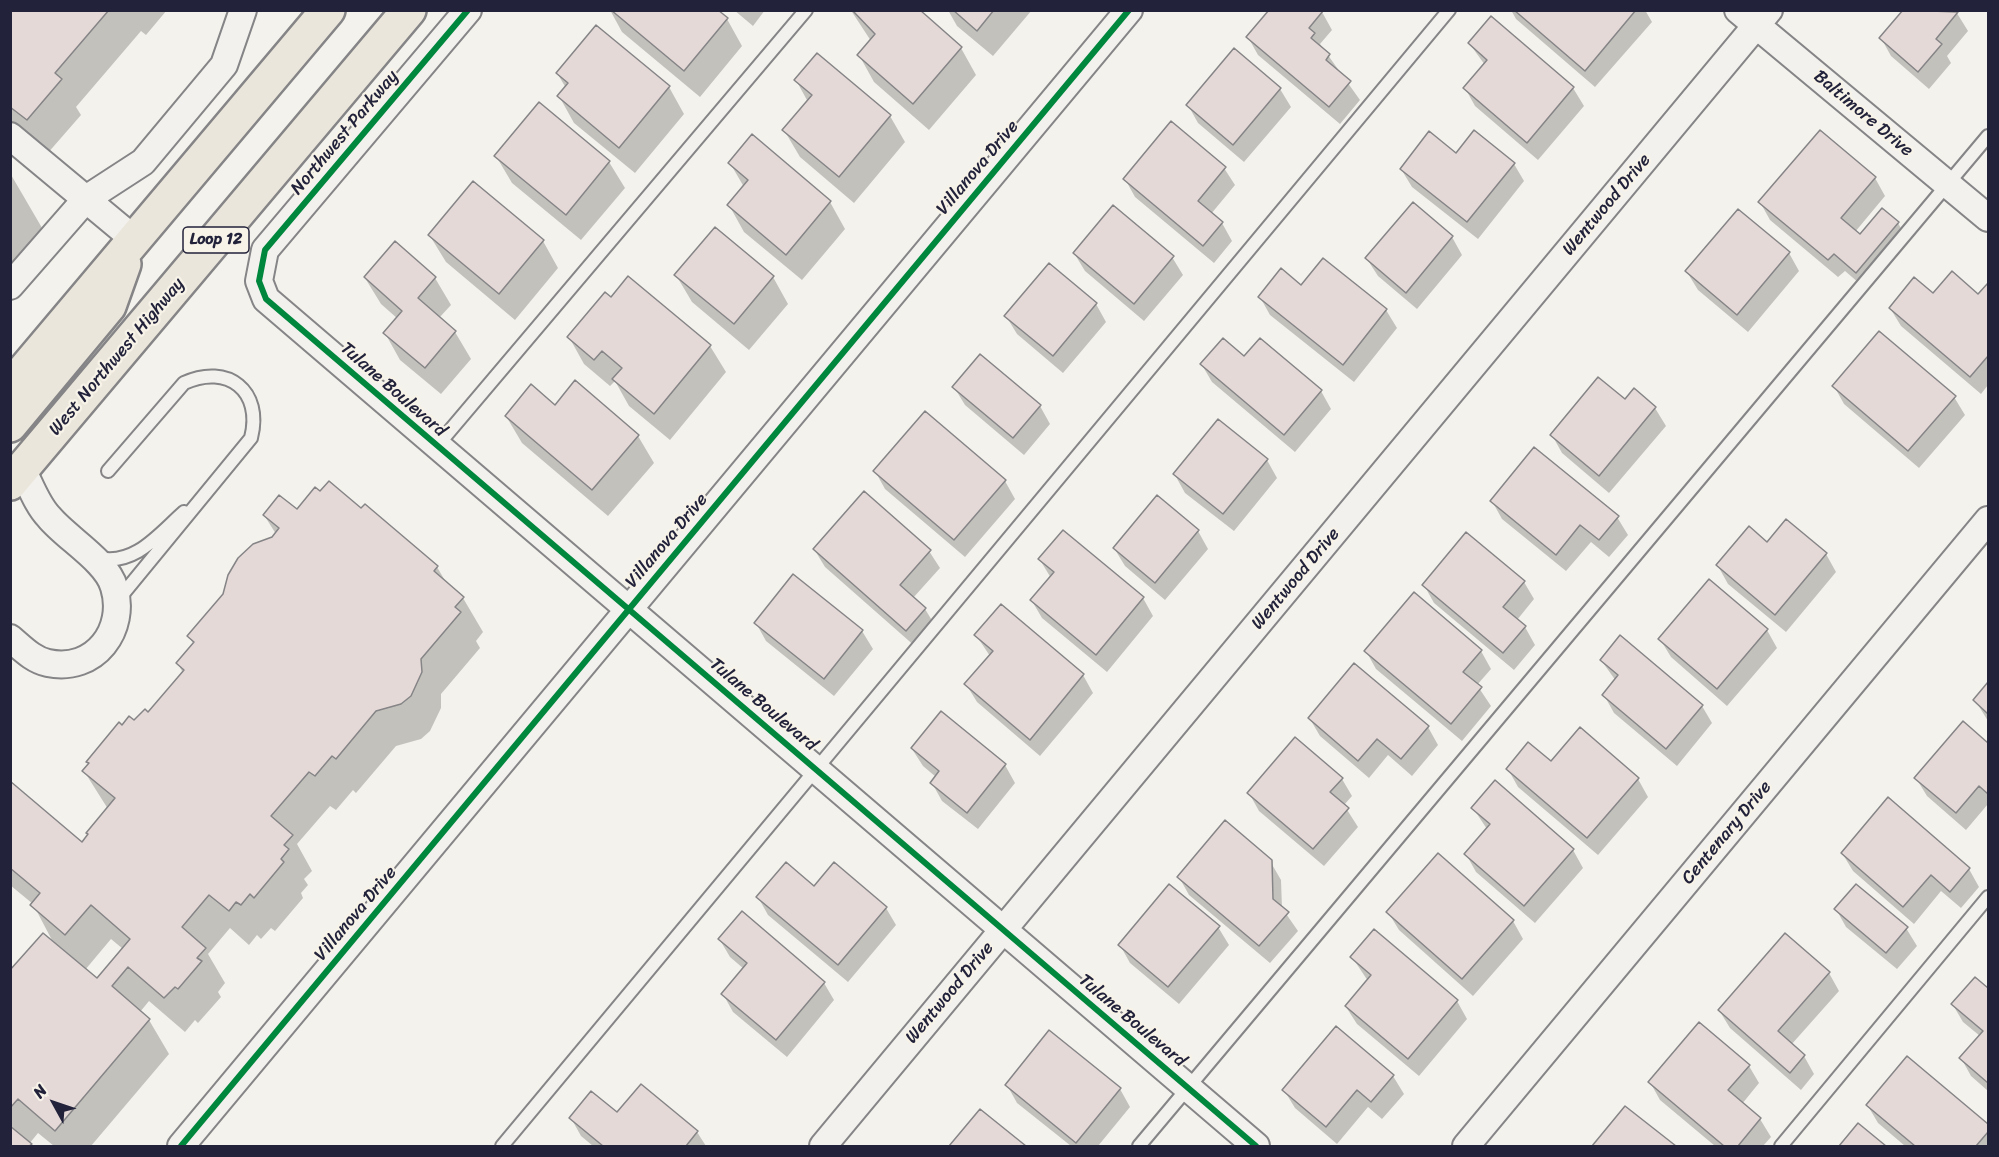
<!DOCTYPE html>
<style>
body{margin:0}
#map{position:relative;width:1999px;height:1157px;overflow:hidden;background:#f4f2ec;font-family:Sriracha,sans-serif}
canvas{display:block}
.frame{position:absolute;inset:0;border:12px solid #22223b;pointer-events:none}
.north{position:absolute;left:24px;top:1073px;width:60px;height:60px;-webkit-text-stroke:4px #f7f3e8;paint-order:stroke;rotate:310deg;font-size:16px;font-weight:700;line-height:24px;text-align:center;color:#22223b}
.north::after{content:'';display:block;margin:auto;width:21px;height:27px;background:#22223b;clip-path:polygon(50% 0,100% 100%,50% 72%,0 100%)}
</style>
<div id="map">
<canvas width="1999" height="1157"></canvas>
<div class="frame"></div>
<div class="north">N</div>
</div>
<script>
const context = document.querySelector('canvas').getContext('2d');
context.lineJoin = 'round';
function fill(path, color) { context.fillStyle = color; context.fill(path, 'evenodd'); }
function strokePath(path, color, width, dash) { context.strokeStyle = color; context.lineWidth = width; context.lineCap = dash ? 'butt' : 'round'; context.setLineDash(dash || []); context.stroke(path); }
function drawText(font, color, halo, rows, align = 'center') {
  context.font = font + ' Sriracha,sans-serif'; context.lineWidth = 4.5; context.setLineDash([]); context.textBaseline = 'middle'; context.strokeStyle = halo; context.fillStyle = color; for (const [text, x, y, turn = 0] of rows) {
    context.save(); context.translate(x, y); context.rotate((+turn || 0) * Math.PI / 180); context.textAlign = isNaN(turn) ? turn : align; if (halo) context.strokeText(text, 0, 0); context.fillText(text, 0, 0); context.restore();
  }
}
fill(new Path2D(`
 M10,10H167L146,35L141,31L76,107L81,115L47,154L10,123Z
 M610,10H716L727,19L742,46L700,97L622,32Z
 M734,10H765L753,26Z
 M854,10L961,48L976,75L929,130L874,82L859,55L871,41L852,12Z
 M948,10H1032L993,56L957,26Z
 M1271,10L1322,12L1332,30L1320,44L1360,100L1340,124L1258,55L1248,37Z
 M1511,10H1645L1652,22L1595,87L1516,19Z
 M1905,10H1955L1968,31L1947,56L1951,63L1929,89L1891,56L1881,38Z
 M1491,18L1573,88L1584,106L1538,160L1475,106L1465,88L1485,65L1469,43Z
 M596,27L669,87L684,114L635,173L574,123L559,96L566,88L557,73Z
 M796,80L890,116L905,142L854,203L800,157L784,130L808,102Z
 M1280,89L1291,107L1244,162L1198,123L1188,105Z
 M1457,155L1514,164L1524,181L1478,239L1412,187L1401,169Z
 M496,156L609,162L625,188L581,240L512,183Z
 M730,163L830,202L845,229L802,280L744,232L729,205L744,187Z
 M1224,168L1235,185L1211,214L1222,223L1232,241L1214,263L1135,197L1125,179Z
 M10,173L45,233L10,274Z
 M1875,178L1885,196L1855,232L1861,236L1898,223L1908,241L1867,290L1845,271L1838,277L1770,220L1760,202Z
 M473,184L543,241L558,268L515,320L446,262L430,236Z
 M1413,204L1452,237L1462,255L1417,309L1378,276L1367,259Z
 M395,243L435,278L451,305L439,318L455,332L471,359L441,394L400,360L385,333L398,319L381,304L365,278Z
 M1074,253L1172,257L1183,275L1144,321L1085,271Z
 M1789,253L1799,271L1748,332L1698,290L1687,272Z
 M1324,260L1386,310L1397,328L1354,382L1270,315L1260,297L1302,287Z
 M676,275L773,277L788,304L749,350L692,302Z
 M1988,285V385L1981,394L1901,326L1890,308L1933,295L1979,296Z
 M1096,304L1106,322L1063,373L1017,334L1006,316Z
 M569,337L710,346L726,372L670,440L629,406L615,381L610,386L584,364Z
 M1244,358L1321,391L1331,409L1295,452L1212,382L1202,365Z
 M1834,386L1954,397L1965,415L1919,468L1844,404Z
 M954,387L1040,406L1050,424L1024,455L965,405Z
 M1634,390L1655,408L1666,426L1609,493L1562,453L1552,435L1625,401Z
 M555,407L638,436L654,463L608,516L522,443L506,416Z
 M1267,460L1277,478L1234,531L1185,493L1175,475Z
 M875,471L1005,481L1015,499L965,557L885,489Z
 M1492,501L1617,517L1628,535L1609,557L1591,542L1566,571L1502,519Z
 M361,510L437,567L447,584L463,598L483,632L476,641L480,648L441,694V708L430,731L421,739L396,746L356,793L353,790L336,810L330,806L297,844L312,871L304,879L308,885L301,893L303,898L275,931L271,928L261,939L257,935L249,945L230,928L208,954L225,983L218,992L221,997L198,1023L195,1020L185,1032L149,1001L140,1012L149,1020L169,1054L91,1146H54L38,1133L29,1144L31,1146H10V973L54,944L33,904L10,885V783L82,844L108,809L84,771L90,764L88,762L122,727L149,714L183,673L178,664L194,645L189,637L276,534L264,515ZM111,939L123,949L97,980L85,970Z
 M1786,521L1826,554L1836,572L1786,632L1728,584L1718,566L1767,544Z
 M1198,531L1208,549L1165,600L1125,566L1114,548Z
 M814,549L929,551L940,568L913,598L925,609L936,627L917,648L825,567Z
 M1040,560L1143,598L1153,616L1107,672L1042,618L1032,601L1051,578Z
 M793,576L862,631L873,649L834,696L766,641L756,623Z
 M1710,581L1767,630L1777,648L1727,706L1671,657L1660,639Z
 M1524,582L1534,599L1517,620L1525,627L1535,645L1514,670L1434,603L1424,585Z
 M1001,606L1083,675L1093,693L1040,756L977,702L966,684L990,656L976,635Z
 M1366,651H1481L1491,669L1477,685L1491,706L1462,741L1376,669Z
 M1601,660L1702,706L1712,723L1677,766L1614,713L1604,695L1616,681Z
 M1988,685V721L1975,700Z
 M1310,719L1428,727L1438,745L1412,776L1388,755L1369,778L1320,736Z
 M1963,723L1988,745V804L1966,830L1927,796L1916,778Z
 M912,749L1005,765L1015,783L978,829L942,801L932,783L936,777L923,766Z
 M1551,763L1638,779L1648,797L1598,855L1518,787L1508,769Z
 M1342,779L1352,796L1344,805L1358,827L1324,866L1259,811L1249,793Z
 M1473,808L1573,850L1583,868L1535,923L1476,872L1466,854L1487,829Z
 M1842,853L1969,869L1979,887L1961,908L1941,891L1914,924L1853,871Z
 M1438,856L1513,921L1523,939L1473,996L1399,930L1388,912Z
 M1270,861L1281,880L1282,908L1298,931L1270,963L1189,895L1179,877Z
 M814,888L886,908L896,925L848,982L768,915L758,897Z
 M1836,909L1906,928L1917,946L1897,969L1846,927Z
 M1218,927L1229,945L1179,1004L1130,963L1120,945Z
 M720,940L824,983L834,1000L787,1057L733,1012L723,994L744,969L730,957Z
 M1352,957L1457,1001L1467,1019L1419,1076L1357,1024L1346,1007L1368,981Z
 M1829,973L1839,991L1791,1045L1804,1056L1814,1074L1801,1090L1730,1028L1719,1010Z
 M1975,979L1988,990V1091L1971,1076L1961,1058L1980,1036L1963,1022L1953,1005Z
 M1336,1028L1393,1076L1404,1094L1382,1119L1368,1107L1337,1144L1295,1108L1284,1090Z
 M1907,1058L1988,1126V1146H1905L1878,1123L1868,1106Z
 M1749,1066L1759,1083L1742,1104L1760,1119L1771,1137L1763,1146H1715L1660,1100L1650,1082Z
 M1007,1085L1120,1089L1130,1107L1098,1146H1071L1017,1103Z
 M642,1086L697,1132L706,1146H593L581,1136L571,1118L618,1115Z
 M1625,1108L1674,1146H1594Z
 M981,1111L1023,1146H951Z
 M1858,1126L1883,1146H1841Z`), '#0003');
const building = new Path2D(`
 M10,10H109L55,73L62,79L27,120L10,107Z
 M611,10H718L728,18L684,71Z
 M852,10H920L962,47L913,104L857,55L875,34Z
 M953,10H994L977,31Z
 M1269,10L1323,11L1309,28L1315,33L1311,38L1330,54L1326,60L1351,81L1329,107L1246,37Z
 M1514,10H1636L1585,71Z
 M1903,10L1958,12L1936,39L1942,44L1918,72L1879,38Z
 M1491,16L1574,87L1527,143L1463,88L1487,60L1468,43Z
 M596,25L670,86L619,148L557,96L568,83L556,73Z
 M1234,48L1281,88L1233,145L1186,105Z
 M817,53L891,115L839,177L782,130L812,95L794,80Z
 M539,102L610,161L566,215L494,156Z
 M1171,121L1226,167L1198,201L1223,222L1203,246L1123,179Z
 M1474,130L1515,163L1467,222L1400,169L1429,131L1456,153Z
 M1820,130L1876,177L1841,218L1860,234L1882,208L1899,222L1856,273L1834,254L1828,260L1758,202Z
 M752,134L831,201L786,255L727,205L748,180L728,163Z
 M473,181L544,240L499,294L428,235Z
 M1413,202L1453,236L1406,293L1365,258Z
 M1113,205L1174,256L1134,304L1073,253Z
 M1738,209L1790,252L1737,315L1685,271Z
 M715,227L774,276L734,324L674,275Z
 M395,241L436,277L418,298L456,331L425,368L383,333L402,311L364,277Z
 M1323,258L1387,309L1343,365L1258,297L1281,268L1301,285Z
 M1049,263L1097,303L1053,356L1004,316Z
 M1952,271L1978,294L1988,283V356L1970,377L1889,308L1914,277L1933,293Z
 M628,276L711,345L654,414L612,379L622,368L602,351L594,360L567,337L605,292L611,297Z
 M1879,331L1956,396L1908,451L1832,386Z
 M1223,338L1244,356L1260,338L1322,390L1284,435L1200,364Z
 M980,354L1041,405L1013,438L952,387Z
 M1598,377L1625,399L1634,388L1656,407L1599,476L1550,435Z
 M575,380L639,435L592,490L505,416L531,384L555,405Z
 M925,411L1006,480L954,540L873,471Z
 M1218,419L1268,459L1223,514L1173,474Z
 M1534,447L1619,516L1599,540L1580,525L1556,555L1490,501Z
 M329,481L361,508L365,504L438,566L434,571L464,597L455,607L461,612L421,659L422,672L411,696L401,704L376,711L336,759L332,756L315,776L309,772L271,816L293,835L284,845L289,849L281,859L284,862L254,898L250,894L241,905L236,902L229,911L209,895L182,927L206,948L197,958L202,961L178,989L175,987L164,998L128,967L112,986L150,1019L55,1131L18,1099L10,1108V970L43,933L97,978L130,939L91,905L65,935L30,905L40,893L10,868V781L82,842L88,834L86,833L115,798L82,771L89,763L86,762L119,722L122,725L129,716L134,720L145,709L148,712L184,670L176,663L194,642L187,636L223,594L228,575L238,558L253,544L272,537L279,528L263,515L279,495L297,509L315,487L320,491Z
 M864,491L931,550L900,585L926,608L906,631L813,549Z
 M1157,495L1199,530L1155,583L1113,548Z
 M1786,519L1827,553L1775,615L1716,565L1749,526L1767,542Z
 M1063,530L1144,597L1096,655L1030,600L1054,572L1038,559Z
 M1466,532L1525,581L1503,607L1526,626L1503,653L1422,585Z
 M793,574L863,630L824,679L754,623Z
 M1709,579L1768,629L1717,689L1658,639Z
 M1414,592L1482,650L1463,672L1482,687L1451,724L1364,651Z
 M1001,604L1084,674L1030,740L964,684L993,651L974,635Z
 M1620,635L1703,705L1666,749L1602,695L1618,675L1600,660Z
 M1354,663L1429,726L1401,759L1377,739L1358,761L1308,718Z
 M1988,682V714L1973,700Z
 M941,711L1006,764L967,813L930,783L939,771L911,748Z
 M1963,721L1988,743V794L1979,786L1956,813L1914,778Z
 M1580,727L1639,778L1587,838L1506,769L1528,742L1551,761Z
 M1295,737L1343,778L1330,792L1349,808L1313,849L1247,793Z
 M1495,780L1574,849L1524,906L1464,854L1490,824L1471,808Z
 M1888,797L1970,868L1950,892L1931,875L1903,907L1841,853Z
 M1225,820L1272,860L1273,899L1289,912L1259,946L1177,877Z
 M1438,853L1514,920L1462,979L1386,912Z
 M786,862L814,886L834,862L887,907L838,965L756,897Z
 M1169,884L1220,926L1168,987L1118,945Z
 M1856,884L1908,927L1886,953L1834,909Z
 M742,911L825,982L776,1040L721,994L747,963L718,939Z
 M1374,929L1458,1000L1408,1059L1345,1006L1371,975L1350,957Z
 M1785,933L1830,972L1778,1031L1805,1055L1790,1073L1718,1010Z
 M1975,977L1988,988V1083L1959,1058L1983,1031L1951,1004Z
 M1699,1022L1750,1065L1728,1090L1761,1118L1738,1146H1724L1648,1082Z
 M1336,1026L1394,1075L1371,1102L1357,1090L1326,1127L1282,1090Z
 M1049,1030L1121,1088L1076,1143L1005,1085Z
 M1907,1056L1988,1124V1132L1976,1146H1915L1866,1105Z
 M641,1084L698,1131L686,1146H603L569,1118L591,1091L617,1112Z
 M1625,1106L1676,1146H1592Z
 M980,1109L1026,1146H949Z
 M1858,1123L1886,1146H1839Z
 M10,1126L32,1144L29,1146H10Z`);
fill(building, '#e5d9d7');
strokePath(building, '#858486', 1.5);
const service = new Path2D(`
 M436,447L806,10
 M108,471L184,383C228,363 263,391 251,438L118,600
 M99,558C135,566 159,534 184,512
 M502,1146L1449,10
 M1139,1146L1988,136
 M1781,1146L1988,897`);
const minor = new Path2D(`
 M468,10L265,250L259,281L266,299L1256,1146
 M1738,10L1988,218
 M10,136L135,240
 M10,286L86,199L143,162L224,65L243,10
 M10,638C22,648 33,660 48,663C95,673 127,629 114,587C107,561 66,538 49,517C37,505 30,484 22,469
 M181,1146L1129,10
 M823,1146L1769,10
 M1466,1146L1988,520`);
const primary = new Path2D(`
 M10,387L328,10
 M10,425L109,306L124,264
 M10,483L409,10`);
strokePath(service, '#858486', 16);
strokePath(minor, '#858486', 30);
strokePath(primary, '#858486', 38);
strokePath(service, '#f2f1ed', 12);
strokePath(minor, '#f2f1ed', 26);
strokePath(primary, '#ebe6db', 33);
strokePath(new Path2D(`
 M468,10L265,250L259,281L266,299L1256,1146
 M181,1146L1129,10`), '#00873e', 6);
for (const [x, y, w] of [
 [216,240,66]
]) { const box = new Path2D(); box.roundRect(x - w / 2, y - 13, w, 26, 4.5); context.fillStyle = '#f7f3e8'; context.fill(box); strokePath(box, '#22223b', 1.5); }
drawText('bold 16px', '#22223b', null, [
 ["Loop 12",216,240]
]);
drawText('18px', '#22223b', '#f7f3e8', [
 ["Baltimore Drive",1863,114,40],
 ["Northwest Parkway",345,133,-50],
 ["Villanova Drive",978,168,-50],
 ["Wentwood Drive",1607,205,-50],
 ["West Northwest Highway",117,357,-50],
 ["Tulane Boulevard",393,390,41],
 ["Villanova Drive",667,541,-50],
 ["Wentwood Drive",1296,579,-50],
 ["Tulane Boulevard",763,705,40],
 ["Centenary Drive",1727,833,-50],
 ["Villanova Drive",356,914,-50],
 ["Wentwood Drive",950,993,-50],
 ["Tulane Boulevard",1132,1021,40]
]);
</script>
